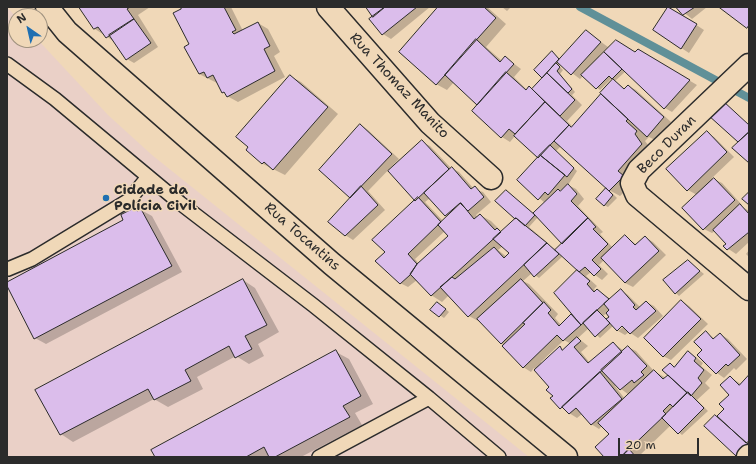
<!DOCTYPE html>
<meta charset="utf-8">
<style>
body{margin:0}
#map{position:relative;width:756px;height:464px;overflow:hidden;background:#f0d8b8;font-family:"Shantell Sans",sans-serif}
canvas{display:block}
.frame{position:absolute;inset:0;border:8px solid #2b2b2b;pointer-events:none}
.north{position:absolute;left:8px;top:8px;width:40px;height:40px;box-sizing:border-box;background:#f0d8b8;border:1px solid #a19380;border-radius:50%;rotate:326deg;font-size:11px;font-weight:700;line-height:16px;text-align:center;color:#2b2b2b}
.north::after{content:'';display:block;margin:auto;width:14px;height:18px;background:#1f6fb2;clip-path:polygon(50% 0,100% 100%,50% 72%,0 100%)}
.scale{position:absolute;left:618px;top:438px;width:81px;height:18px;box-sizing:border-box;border:2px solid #2b2b2b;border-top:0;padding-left:5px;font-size:12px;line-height:14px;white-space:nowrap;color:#2b2b2b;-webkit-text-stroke:3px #f0d8b8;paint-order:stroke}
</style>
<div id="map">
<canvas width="756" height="464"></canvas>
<div class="frame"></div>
<div class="north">N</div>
<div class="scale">20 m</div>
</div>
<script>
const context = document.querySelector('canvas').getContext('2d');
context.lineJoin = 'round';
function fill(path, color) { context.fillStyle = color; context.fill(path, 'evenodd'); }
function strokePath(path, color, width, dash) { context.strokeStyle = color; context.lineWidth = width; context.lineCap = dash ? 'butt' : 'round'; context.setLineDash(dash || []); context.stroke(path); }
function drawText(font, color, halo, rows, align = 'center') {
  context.font = font + ' "Shantell Sans",sans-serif'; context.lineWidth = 3; context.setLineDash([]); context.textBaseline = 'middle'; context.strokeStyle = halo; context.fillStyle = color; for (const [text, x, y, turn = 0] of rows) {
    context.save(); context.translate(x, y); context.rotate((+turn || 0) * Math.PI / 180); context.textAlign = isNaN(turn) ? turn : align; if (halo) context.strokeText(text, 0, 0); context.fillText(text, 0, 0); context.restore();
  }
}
fill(new Path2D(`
 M7,7L16,17V40H38L108,115L152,155L529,457H7Z`), '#ead0c7');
fill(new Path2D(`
 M80,7H150L138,15L158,47L134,63L127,59L115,42L95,29Z
 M182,7H231L243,31L258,23L268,29L280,52L274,56L285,77L238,102L227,96L219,84L199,74L190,45Z
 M367,7H430L391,39L383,34L374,17Z
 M441,7H487L506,24L486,47L502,61L505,57L521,69L514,77L527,90L530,88L533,89L544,78L552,53L560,59L586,31L608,47L599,56L601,57L636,53L638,50L697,85L672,112L665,108L626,71L615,81L625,89L628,86L636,90L671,122L655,140L649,137L645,141L652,150L634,183L620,196L609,190L617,198L608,207L604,205L608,188L561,146L556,151L577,171L568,185L576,189L584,199L578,206L603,232L600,234L613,248L625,236L637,245L645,237L653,242L666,255L633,287L625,283L604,260L599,265L608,274L602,280L591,272L586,276L597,286L594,289L596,292L597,291L611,299L621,290L628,295L640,307L646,302L654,306L663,316L638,338L629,332L625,335L618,331L627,324L625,322L618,329V331L613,326L600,338L589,328L578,338L588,346L581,352L590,363L613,343L624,351L628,347L636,351L654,371L666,378L669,375L670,365L675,368L689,353L696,357L703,363L701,366L712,375L705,383L710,388L697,400L708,411L682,435L671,425L638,457H606L610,434L602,426L599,429L591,424L582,414L577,418L569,413L554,396L551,387L534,368L531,372L523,367L481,321L480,322L469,316L449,295L442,302L431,295L417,280L408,287L400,283L386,252L416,201L422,142L430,146L451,168L459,172L474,189L483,192L491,202L476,215L477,217L480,215L491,221L502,232L517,219L507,191L534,214L545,203L518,180L539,158L515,136L510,142L502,137L473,111L479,105L454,82L447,90L436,84ZM560,64L580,79L583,76L600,90L612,78L614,80L606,98L601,95L573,127L567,121L582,105L572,95L575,92L560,74L563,70L559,66ZM430,198L448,217L443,221L425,202ZM538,217L563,244L557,250L547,244L548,243L529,227ZM445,231L450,236L419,264L415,259ZM503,246L510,253L507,257L498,250ZM563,256L579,270L573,314L561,325L555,318L558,314L529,284L523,281L532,273L539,278ZM607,313L611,317L607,320L603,316ZM564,340L571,344L563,350L560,348L542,364L541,362ZM616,385L629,395L625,399L615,386Z
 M502,7H511L507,11Z
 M669,7L704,30L689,53L654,30Z
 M677,7H707L692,19Z
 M290,76L301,82L338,114L285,175L263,164L247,150Z
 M361,125L368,130L399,159L368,191L385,210L353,240L345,235Z
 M707,133L714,137L734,157L712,178L722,183L742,205L741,206L749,211V242L736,254L724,246L727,244L715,231L712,233L704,229L697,195L688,190L667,169Z
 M135,209L139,211L141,210L152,216L182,272L46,344L35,338L7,283L125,220Z
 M749,250V257L746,254Z
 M688,261L704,274L679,296L676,293Z
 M243,280L255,288L279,332L258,344L264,356L249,364L236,356L197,377L203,389L168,407L154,399L73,442L61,434Z
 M682,301L689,306L708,324L671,360L663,356Z
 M441,305L449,312L444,318L432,310Z
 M706,333L715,339L720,334L728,339L747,359L736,370L734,368L724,378L717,373L699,355L703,350Z
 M336,352L349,359L373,404L355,413L362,425L301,457H157Z
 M730,377L741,384L749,377V443H747L749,448L739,457L736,456L717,417L725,409L730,395Z`), '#0003');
strokePath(new Path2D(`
 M580,7L749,98`), '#609098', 8);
const building = new Path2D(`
 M79,7H130L127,9L134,19L106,38L98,27L94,29Z
 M180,7H224L236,30L232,32L234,34L258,22L270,46L264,49L275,71L227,97L224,92L222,93L213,75L207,78L204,72L199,74L184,47L189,44L173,13L181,9Z
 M366,7H385L373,17Z
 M385,7H417L382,35L369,19Z
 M438,7H484L496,18L436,85L399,52Z
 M668,7L697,24L681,49L653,30Z
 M676,7H695L683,15Z
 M719,7H749V25L747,28Z
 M134,19L151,43L126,60L109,35Z
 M586,30L601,42L571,75L557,62Z
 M476,39L500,62L505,56L514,64L477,105L445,75Z
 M616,40L635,52L638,49L690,80L664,109L604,52Z
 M552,51L559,59L542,78L534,70Z
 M604,52L622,69L612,79L609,76L596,89L581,75Z
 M556,63L560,67L557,71L572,89L568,93L547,73Z
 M506,72L526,90L529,86L545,102L515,134L509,129L501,138L472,111Z
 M547,73L575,100L560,116L532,89Z
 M290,75L328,107L273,170L264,162L262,164L246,150L248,147L236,137Z
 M613,79L624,89L628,85L664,117L647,137L600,93Z
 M601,94L628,119L626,121L637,131L635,134L642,144L618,171L624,176L609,191L554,141L569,125L571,127Z
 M723,101L749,125V132L738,142L708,115Z
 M545,102L569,125L538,158L514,136Z
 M360,124L392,154L350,198L319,170Z
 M707,131L727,152L687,191L666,169Z
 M749,132V163L732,148Z
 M422,140L449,169L415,201L388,171Z
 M550,145L574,168L567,177L540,155Z
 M540,155L565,175L548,195L545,192L538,200L517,180Z
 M452,167L471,189L475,186L484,197L468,211L460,203L445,216L424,193Z
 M714,178L735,200L703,230L682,208Z
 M568,184L577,194L571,201L588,218L562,244L533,213L558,189L560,191Z
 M361,186L378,205L345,236L328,222Z
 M606,188L613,195L604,206L596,199Z
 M506,190L535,215L525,226L516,218L515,219L495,201Z
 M749,192V205L742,199Z
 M418,197L441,222L408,254L417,264L410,275L400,284L375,261L385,252L372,240Z
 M461,203L474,219L480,214L495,230L497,228L501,232L431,296L410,274L417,264L448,236L438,225Z
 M740,204L749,214V232L727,250L723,246L726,244L713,230Z
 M135,208L137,211L141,209L172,266L34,339L7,286V282L123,220L121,215Z
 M516,218L547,243L468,317L440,287L452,277L455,279L494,247L504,258L509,253L493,239Z
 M588,218L596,227L593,229L608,244L592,260L601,269L594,276L585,267L579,272L555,250Z
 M625,235L635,245L645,236L659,251L625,283L601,258Z
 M547,243L559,254L534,277L524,265Z
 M688,260L700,271L675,294L663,280Z
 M577,270L590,281L587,284L594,292L597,289L609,299L581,325L554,293Z
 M243,279L267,325L245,336L252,349L235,358L229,346L185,370L191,381L154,400L148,389L60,435L35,390Z
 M521,279L543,303L501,344L477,319Z
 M621,289L635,305L633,307L636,310L646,301L656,311L630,334L622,326L617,331L606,319L609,317L606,313L609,310L604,304Z
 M681,300L701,319L663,357L644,338Z
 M437,302L446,309L439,317L430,310Z
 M544,302L551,310L548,313L559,326L571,314L581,325L563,341L557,335L523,368L502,346L525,324L523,323Z
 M597,310L610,323L595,337L583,323Z
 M706,331L713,339L720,333L740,355L728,366L726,364L716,374L697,355L702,350L694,342Z
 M577,337L581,341L574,347L588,363L613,342L622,352L560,409L550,398L553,396L546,390L549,387L534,370L560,346L562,350Z
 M628,346L647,366L641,372L644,375L634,383L632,380L620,390L601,370Z
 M336,350L361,396L343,406L350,417L275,457H269L264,447L246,457H155L151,450Z
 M688,351L696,358L694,361L704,370L698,378L702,383L691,396L662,370L670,363L674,367Z
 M654,370L663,379L668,375L687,393L673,407L670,404L663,411L666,414L621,457H604L595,447L609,434L598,423Z
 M600,372L622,399L591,425L576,408L569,414L562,407Z
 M749,375V441L746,443L717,416L724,409L719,404L729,395L720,385L730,376L739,385Z
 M688,392L704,408L678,434L662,418Z
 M715,415L748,444L736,456L704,426Z
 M629,449L636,457H621Z`);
fill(building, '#dbbdeb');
strokePath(building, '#2b2b2b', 1);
const lane = new Path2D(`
 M7,64L55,99L180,203L313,305L429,398
 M8,269L32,259L129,200L148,177
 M319,457L429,398L499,457`);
const street = new Path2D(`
 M47,7L67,32L332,264L566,457
 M328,7L430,123L491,178
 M749,65L639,170L632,183L637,195L749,289
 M748,457L749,456`);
strokePath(lane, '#2b2b2b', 16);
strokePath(street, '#2b2b2b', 25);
strokePath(lane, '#f0d8b8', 13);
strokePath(street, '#f0d8b8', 22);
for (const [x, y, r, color] of [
 [106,198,4,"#1f6fb2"]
]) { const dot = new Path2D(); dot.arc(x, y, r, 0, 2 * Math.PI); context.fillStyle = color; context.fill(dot); strokePath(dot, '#f0d8b8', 1.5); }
drawText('14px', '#2b2b2b', '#f0d8b8', [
 ["Rua Thomaz Manito",399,86,47],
 ["Beco Duran",667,145,-45],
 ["Rua Tocantins",302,237,41]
]);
drawText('bold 14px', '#2b2b2b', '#f0d8b8', [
 ["Cidade da",114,190],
 ["Polícia Civil",114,206]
], 'left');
</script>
